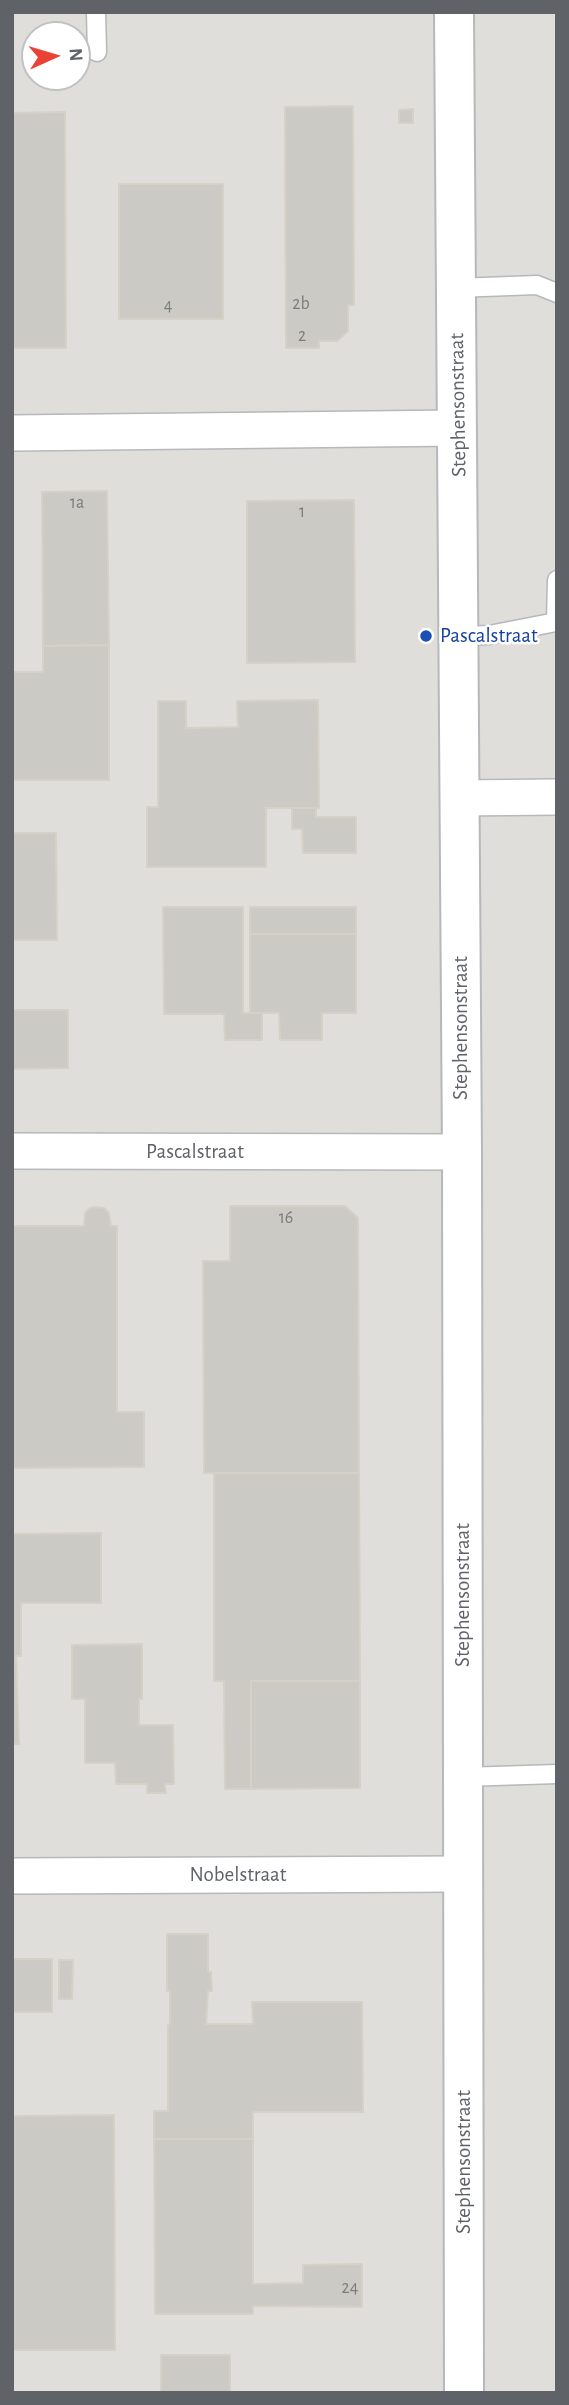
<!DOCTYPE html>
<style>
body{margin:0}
#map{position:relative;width:569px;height:2405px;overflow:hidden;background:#f1efe8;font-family:"Alegreya Sans",sans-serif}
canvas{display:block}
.frame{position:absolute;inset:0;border:14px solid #5f6368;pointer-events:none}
.north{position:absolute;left:21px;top:21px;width:70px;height:70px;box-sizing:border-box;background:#fff;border:2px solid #bfc1c3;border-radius:50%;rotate:86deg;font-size:19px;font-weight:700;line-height:28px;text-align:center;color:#5f6368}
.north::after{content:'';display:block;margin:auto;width:24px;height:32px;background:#ea4335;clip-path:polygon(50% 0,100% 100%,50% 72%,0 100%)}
</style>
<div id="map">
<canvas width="569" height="2405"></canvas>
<div class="frame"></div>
<div class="north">N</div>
</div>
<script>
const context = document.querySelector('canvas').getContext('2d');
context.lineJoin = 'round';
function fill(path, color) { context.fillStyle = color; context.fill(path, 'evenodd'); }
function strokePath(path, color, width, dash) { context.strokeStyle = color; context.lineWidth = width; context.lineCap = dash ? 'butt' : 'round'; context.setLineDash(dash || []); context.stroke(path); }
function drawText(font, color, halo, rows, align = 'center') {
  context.font = font + ' "Alegreya Sans",sans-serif'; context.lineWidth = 5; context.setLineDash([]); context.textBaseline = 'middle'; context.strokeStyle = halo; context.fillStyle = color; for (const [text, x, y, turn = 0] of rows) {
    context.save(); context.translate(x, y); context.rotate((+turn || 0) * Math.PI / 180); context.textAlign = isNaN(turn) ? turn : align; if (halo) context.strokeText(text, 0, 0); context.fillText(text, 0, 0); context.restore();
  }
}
fill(new Path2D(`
 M12,12H557V2393H12ZM35,35H77V77H35Z`), '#e0deda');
const building = new Path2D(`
 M353,106L354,305H348V331L337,341H319V348H286L285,107Z
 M413,109V123H399V110Z
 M65,112L66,348H12V113Z
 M119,184H223V319H119Z
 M107,491L109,645L43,646L42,492Z
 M354,500L355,662L247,663V501Z
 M109,645V780H12V672H43V646Z
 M318,700L319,808H266V867H147V807H158V701H186V728L238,727L237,701Z
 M292,808H316V817H356V853H303L302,829H292Z
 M12,833H56L57,940H12Z
 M163,907H243V1013H262V1040H225L224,1014H164Z
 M250,907H356V934H250Z
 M250,934H356V1013H322V1040H280L279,1013H250Z
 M12,1010H68V1068L12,1069Z
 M230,1206H345L358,1218L359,1473H204L203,1261H230Z
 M97,1207L104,1208L109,1213L111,1226H117V1412H144V1467L12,1468V1226H84L85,1213L90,1208Z
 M214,1473H359L360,1681H251V1789H225L224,1681H214Z
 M101,1533V1603H21V1656H16L19,1744H12V1534Z
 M142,1644V1699H139V1725H173L174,1784H165L166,1793H147V1784H116L115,1763H85V1699H72V1645Z
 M251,1681H360V1788L251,1789Z
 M167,1934H208V1972H211L212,1991H208L206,2024H253L252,2002H362L363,2112H253V2139H154V2111H168V2025L170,2024V1991H167Z
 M12,1959H52V2012H12Z
 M59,1960H73L72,1999H59Z
 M114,2115L115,2350H12V2116Z
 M154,2139H253V2284L303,2283V2265L362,2264V2307L253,2306V2314H155Z
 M161,2355H230V2393H161Z`);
fill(building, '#cccac5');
strokePath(building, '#d6d1c6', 2);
const service = new Path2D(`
 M96,12L97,52
 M456,288L537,285L557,293
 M460,636L489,635L556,622L557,580
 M463,1777L557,1774`);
const minor = new Path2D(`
 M12,433L458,428
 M459,798L557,797
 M12,1151L462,1152
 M12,1876L463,1874`);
const tertiary = new Path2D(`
 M454,12L462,1152L464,2393`);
strokePath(service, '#b5b8bc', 21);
strokePath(minor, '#b5b8bc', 38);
strokePath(tertiary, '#b5b8bc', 42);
strokePath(service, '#fff', 18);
strokePath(minor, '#fff', 35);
strokePath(tertiary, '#fff', 38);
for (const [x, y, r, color] of [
 [426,636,7,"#1a4fb4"]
]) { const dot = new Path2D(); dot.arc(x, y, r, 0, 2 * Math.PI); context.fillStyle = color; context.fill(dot); strokePath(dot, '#fff', 2.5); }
drawText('18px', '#7a7d7f', null, [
 ["2b",301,304],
 ["4",168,306],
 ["2",302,336],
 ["1a",77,503],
 ["1",302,512],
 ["16",286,1218],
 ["24",350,2288]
]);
drawText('21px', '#5f6368', '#fff', [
 ["Stephensonstraat",458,405,-91],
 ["Stephensonstraat",461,1028,-90],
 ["Pascalstraat",195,1152],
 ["Stephensonstraat",463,1595,-90],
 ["Nobelstraat",238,1875],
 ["Stephensonstraat",464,2162,-90]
]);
drawText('21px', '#164399', '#fff', [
 ["Pascalstraat",440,636]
], 'left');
</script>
